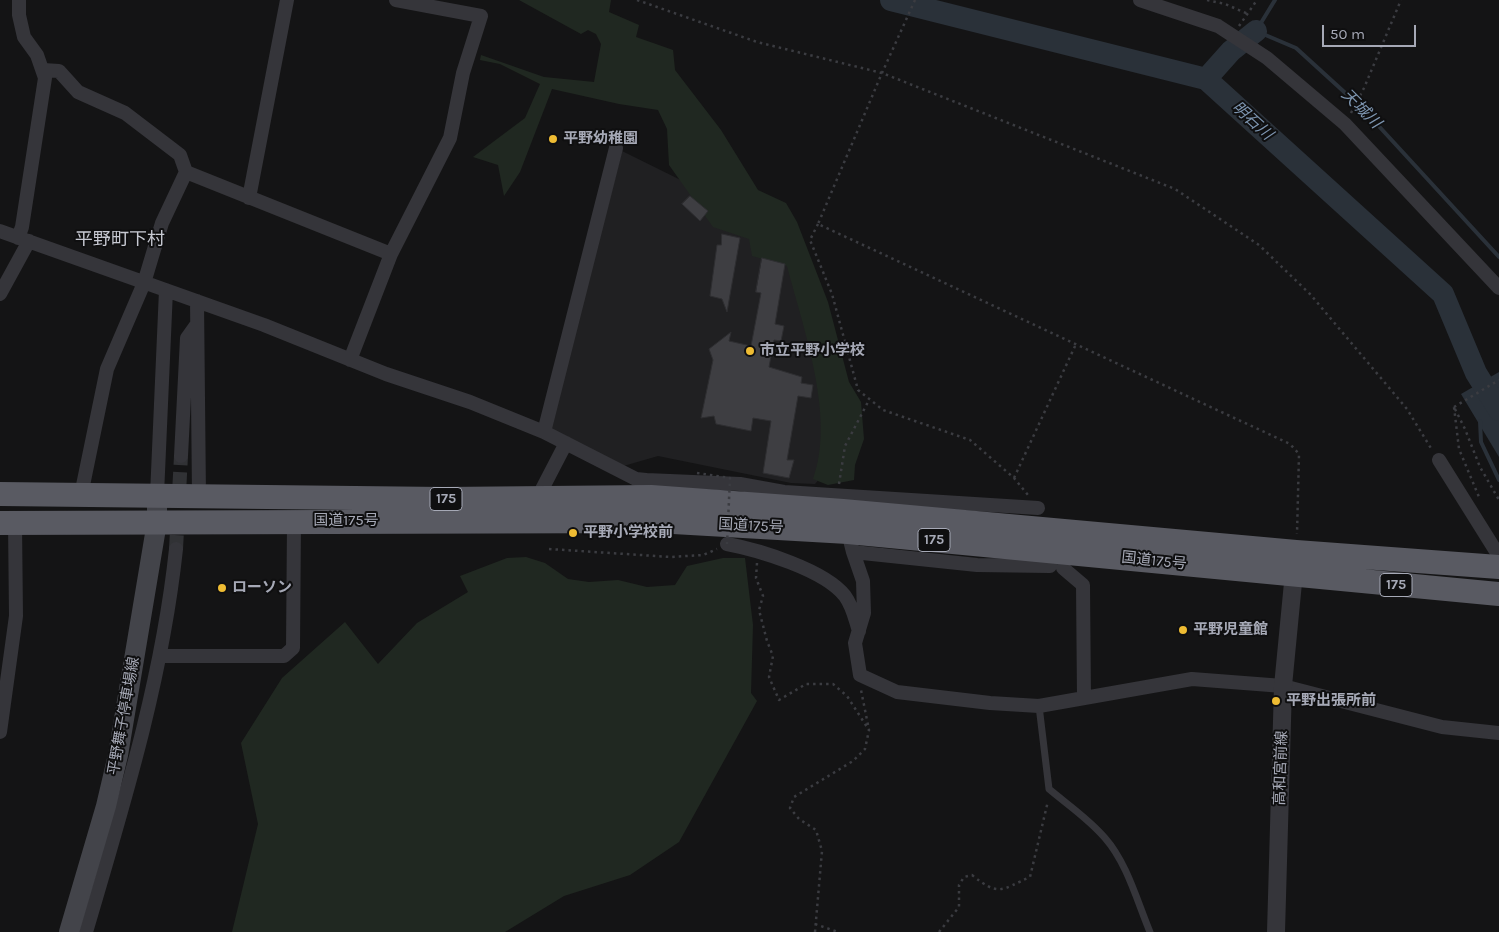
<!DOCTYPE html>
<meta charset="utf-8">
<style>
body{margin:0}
#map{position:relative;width:1499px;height:932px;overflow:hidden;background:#141415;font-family:Karla,sans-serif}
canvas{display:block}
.scale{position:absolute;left:1322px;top:25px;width:94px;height:22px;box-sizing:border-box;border:2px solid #a6a9b6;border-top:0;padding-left:6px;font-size:15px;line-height:18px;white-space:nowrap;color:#a6a9b6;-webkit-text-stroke:4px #0f0f10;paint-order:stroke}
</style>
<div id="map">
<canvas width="1499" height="932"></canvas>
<div class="scale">50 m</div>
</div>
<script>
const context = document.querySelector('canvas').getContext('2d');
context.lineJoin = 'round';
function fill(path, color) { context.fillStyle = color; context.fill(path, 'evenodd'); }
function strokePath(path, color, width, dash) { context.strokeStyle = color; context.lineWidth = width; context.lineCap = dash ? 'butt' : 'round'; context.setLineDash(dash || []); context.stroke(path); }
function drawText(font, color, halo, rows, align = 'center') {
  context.font = font + ' Karla,"Noto Sans JP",sans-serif'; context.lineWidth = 4; context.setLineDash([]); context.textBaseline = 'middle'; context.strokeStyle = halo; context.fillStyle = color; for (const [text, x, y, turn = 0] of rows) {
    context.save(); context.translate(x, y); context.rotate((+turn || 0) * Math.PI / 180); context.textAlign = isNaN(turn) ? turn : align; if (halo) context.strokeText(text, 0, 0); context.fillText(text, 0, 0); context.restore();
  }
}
fill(new Path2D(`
 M622,151L804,241L831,465L815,484L791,483L658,456L620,467L550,430Z`), '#202022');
fill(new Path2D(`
 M519,0H611L609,12L639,25L636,37L673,50L675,70L721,130L758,190L786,203L797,222L828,302L849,382L861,402L864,439L855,465L854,480L828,485L813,479C836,417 803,328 787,266L752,256L749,239L713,227L669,165L667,129L658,110L619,104L552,89L520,172L504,196L498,165L473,157L525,118L540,84L500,64L480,60L481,55L544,77L594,82L601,44L596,34L588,30L581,34Z
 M526,557L545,563L568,579L589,582L618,580L647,587L675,585L687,566L723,558H745L753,625L751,693L757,701L679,842L630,875L564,896L505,932H232L258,824L241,743L282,678L345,622L378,664L417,623L468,592L460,576L507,558Z`), '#202821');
fill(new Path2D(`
 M1499,372V457L1461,394Z`), '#2a3139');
strokePath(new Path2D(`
 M1275,0L1256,31L1296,48L1364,110L1499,257
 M1480,421L1481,442L1499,480`), '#2a3139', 4);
strokePath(new Path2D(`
 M891,0L1206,79L1443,294L1476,373L1499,410
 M1206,79L1231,51L1256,31`), '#2a3139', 22);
const building = new Path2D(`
 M690,196L708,211L700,221L682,204Z
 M722,234L740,238L727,312L722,299L710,296L717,245H721Z
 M762,258L785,264L775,324L784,326L781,341L774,340L769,367L802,377L801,383L813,385L811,398L798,396L787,460H794L789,478L763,473L771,421L753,418L751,431L716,424L714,416L701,418L713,360L709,349L731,332L729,341L751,346L761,293L756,292Z`);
fill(building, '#3e3e42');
strokePath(building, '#2e2e31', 1);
strokePath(new Path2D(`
 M176,549L181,456`), '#313235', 14, [14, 7]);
strokePath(new Path2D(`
 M637,0L757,42L882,73L1175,189L1259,245L1310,294L1407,409L1432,450
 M915,0L882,73L818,224L1290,444L1299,454L1297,534
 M1207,0L1225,4L1248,14
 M1239,26L1257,0
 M1351,113L1364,88L1401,0
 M818,224L810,240L832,294L858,390L883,410L970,440L1014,478L1028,495
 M1454,407L1459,449L1479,497
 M1454,407L1499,380
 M1455,409L1465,429L1480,467L1499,500
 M1014,478L1076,344
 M839,484L845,446L869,400
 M549,549L671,557L703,555L717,549
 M757,563L756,578L763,596L759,610L767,641L773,656L769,677L779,700L806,684H833L847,696L867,727
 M815,924L838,932
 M815,932L822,851L816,830L799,819L790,808L794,797L853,761L865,749L869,730L861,690
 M939,932L959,907V885L964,877L972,875C999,897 1001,890 1030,877L1048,801`), '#3b3c41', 2.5, [2.5, 4]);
strokePath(new Path2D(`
 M1039,706L1049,789C1068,805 1089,819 1105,838C1127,863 1137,901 1150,932`), '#35353a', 7);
strokePath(new Path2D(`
 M1140,0L1218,26L1267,58L1345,124L1499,288
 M43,70L59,71L78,92L125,113L180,155L186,172
 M249,198L287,0
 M0,231L264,325L386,374L470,402L544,432L636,479L646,480L651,497
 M18,238L22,227L45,78L37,55L24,37L19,15V0
 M0,294L29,241
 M197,301L199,496
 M350,360L391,254L450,138L463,73L481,16L396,0
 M544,432L616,148
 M181,456L187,338L197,324
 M1439,460L1499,556
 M646,480L740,484L784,492L1038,508
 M81,495L107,369L144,283L162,223L186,172L391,254
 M157,495L166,290
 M538,497L566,443
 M848,532L853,552L863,581L864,613L855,643L860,675L897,692L990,703L1039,706L1192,679L1283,686L1442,727L1499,733
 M727,544C759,550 825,570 845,596C853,607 855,619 859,631
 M853,552L977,565L1050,566V551
 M1063,568L1083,585L1084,698
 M160,656H284L293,648L294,522
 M0,732L16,616L15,523
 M86,932C123,806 162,681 176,549`), '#35353a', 14);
strokePath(new Path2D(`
 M1276,932L1283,686L1295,562`), '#35353a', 18);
strokePath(new Path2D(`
 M69,932L106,806L118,755L157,522V495`), '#43444a', 20);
strokePath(new Path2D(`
 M0,494L444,499L651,497L843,511L1296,552L1499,567
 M0,523L656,521L848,532L1499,594`), '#595a62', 24);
strokePath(new Path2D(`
 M697,473L730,478L727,544`), '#3b3c41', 2.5, [2.5, 4]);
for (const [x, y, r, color] of [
 [553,139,5,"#efbc33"],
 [750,351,5,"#efbc33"],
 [573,533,5,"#efbc33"],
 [222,588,5,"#efbc33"],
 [1183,630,5,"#efbc33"],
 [1276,701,5,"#efbc33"]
]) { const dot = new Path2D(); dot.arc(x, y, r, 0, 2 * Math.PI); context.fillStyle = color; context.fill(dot); strokePath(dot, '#0f0f10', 2); }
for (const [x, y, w] of [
 [446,499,32],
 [934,540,32],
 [1396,585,32]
]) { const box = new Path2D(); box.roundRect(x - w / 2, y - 11.5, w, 23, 4); context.fillStyle = '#0f0f10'; context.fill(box); strokePath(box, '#a6a9b6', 1); }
drawText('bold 14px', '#a6a9b6', null, [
 ["175",446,499],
 ["175",934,540],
 ["175",1396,585]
]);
drawText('bold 15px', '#a6a9b6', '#0f0f10', [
 ["平野幼稚園",563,139],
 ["市立平野小学校",760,351],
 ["平野小学校前",583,533],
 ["ローソン",232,588],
 ["平野児童館",1193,630],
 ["平野出張所前",1286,701]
], 'left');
drawText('15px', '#a6a9b6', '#0f0f10', [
 ["国道175号",346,521],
 ["国道175号",751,526,3],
 ["国道175号",1154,561,6],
 ["平野舞子停車場線",124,716,-80],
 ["高和宮前線",1281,768,-88]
]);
drawText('italic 16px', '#7d95b0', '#0f0f10', [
 ["天城川",1361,109,45],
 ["明石川",1252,121,42]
]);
drawText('18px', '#c7c9d2', '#0f0f10', [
 ["平野町下村",120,240]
]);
</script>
